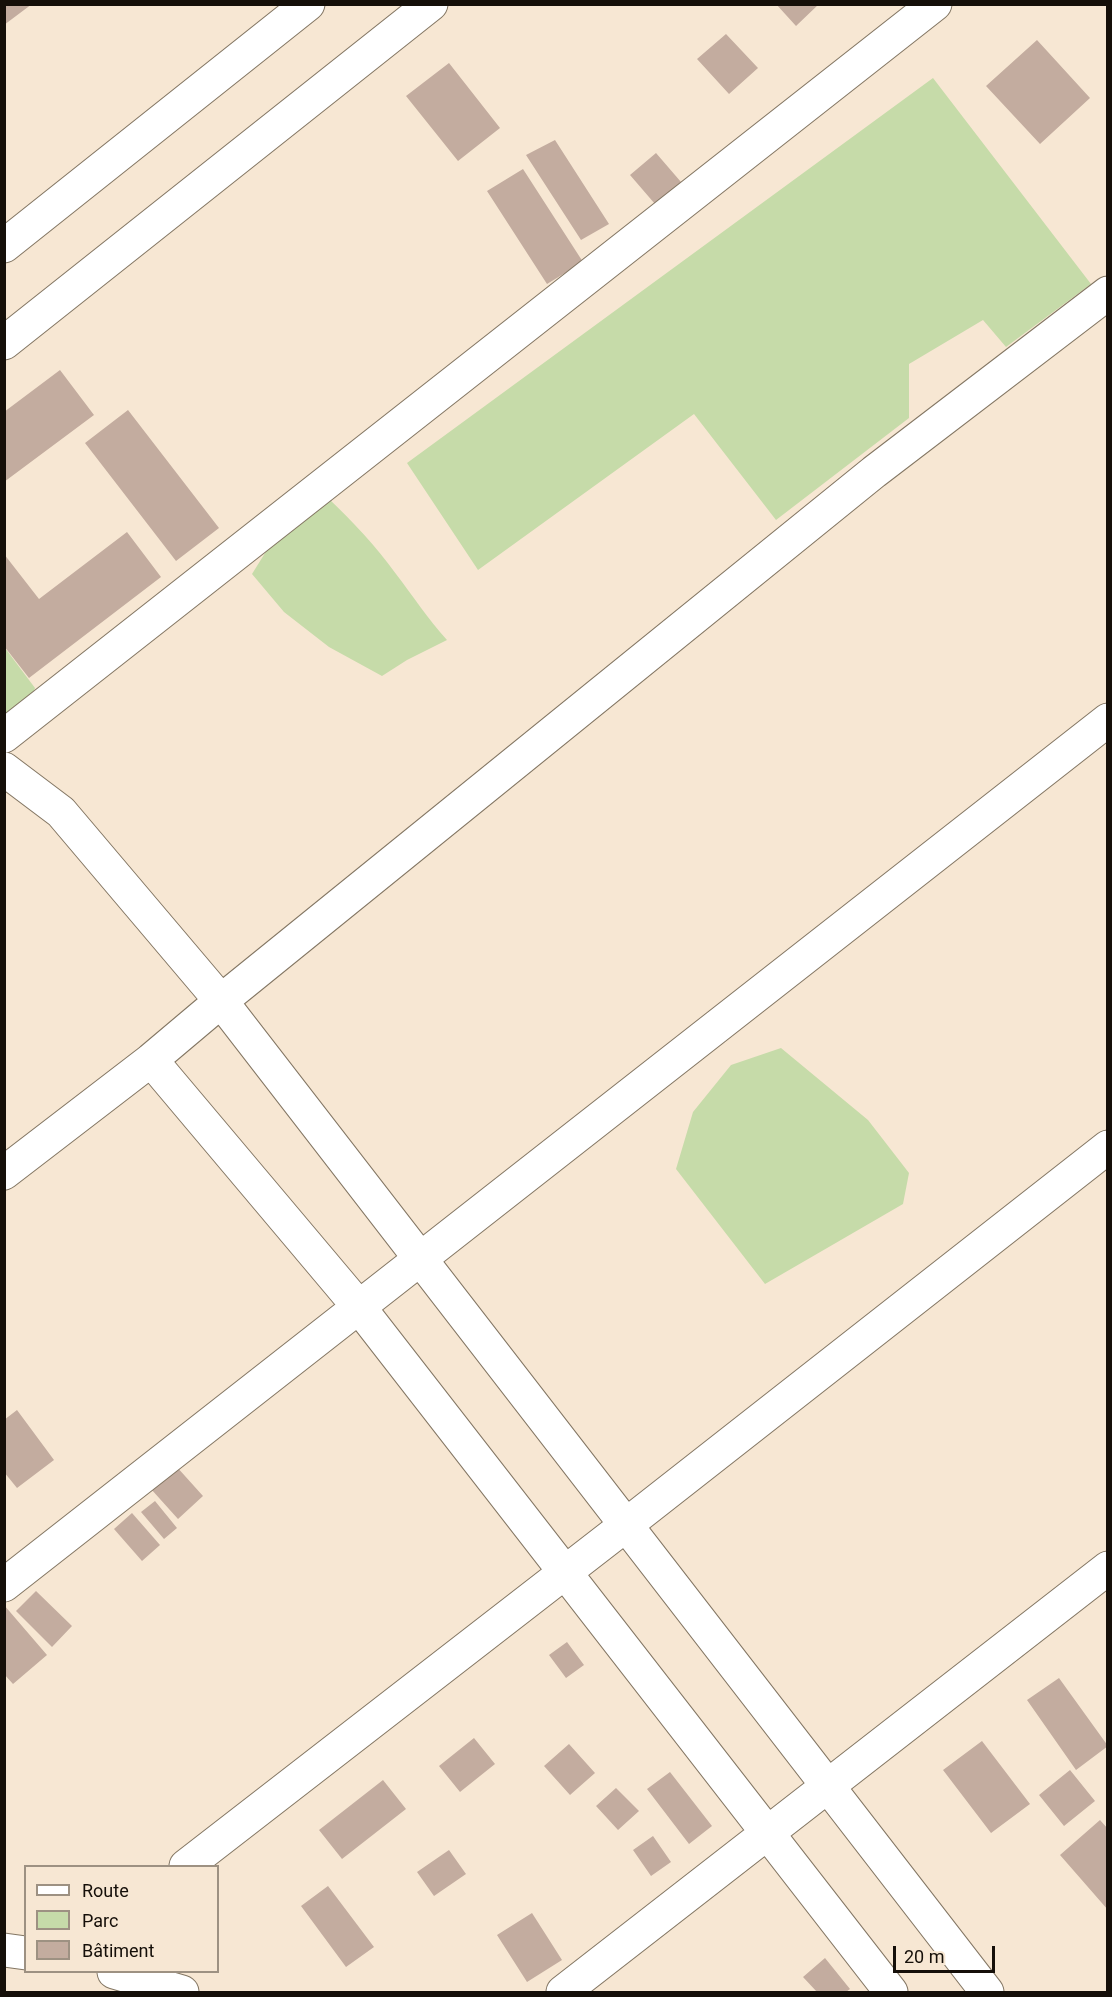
<!DOCTYPE html>
<meta charset="utf-8">
<style>
body{margin:0}
#map{position:relative;width:1112px;height:1997px;overflow:hidden;background:#f7e7d3;font-family:Roboto,sans-serif}
canvas{display:block}
.frame{position:absolute;inset:0;border:6px solid #150f09;pointer-events:none}
.legend{position:absolute;left:24px;top:1865px;width:195px;height:108px;box-sizing:border-box;background:#f7e7d3;border:2px solid #9d9182;margin:0;padding:8px 10px;list-style:none;font-size:18px;color:#150f09}
.legend li{display:flex;align-items:center;gap:12px;height:30px}
.legend b{width:30px;border:2px solid #9d9182}
.scale{position:absolute;left:893px;top:1946px;width:102px;height:27px;box-sizing:border-box;border:3px solid #150f09;border-top:0;padding-left:8px;font-size:18px;line-height:21px;white-space:nowrap;color:#150f09;-webkit-text-stroke:4px #f7e7d3;paint-order:stroke}
</style>
<div id="map">
<canvas width="1112" height="1997"></canvas>
<div class="frame"></div>
<ul class="legend">
<li><b style="height:8px;background:#fff"></b>Route</li>
<li><b style="height:16px;background:#c6dba9"></b>Parc</li>
<li><b style="height:16px;background:#c3ac9f"></b>Bâtiment</li>
</ul>
<div class="scale">20 m</div>
</div>
<script>
const context = document.querySelector('canvas').getContext('2d');
context.lineJoin = 'round';
function fill(path, color) { context.fillStyle = color; context.fill(path, 'evenodd'); }
function strokePath(path, color, width, dash) { context.strokeStyle = color; context.lineWidth = width; context.lineCap = dash ? 'butt' : 'round'; context.setLineDash(dash || []); context.stroke(path); }
fill(new Path2D(`
 M933,78L1091,284L1006,347L983,320L909,364V418L776,520L694,414L478,570L407,463Z
 M328,498C353,522 376,546 396,574C413,596 428,619 447,640L407,660L382,676L329,647L284,612L252,574L298,500Z
 M5,648L35,688L20,732L5,736Z
 M781,1048L868,1120L909,1173L903,1204L765,1284L676,1169L693,1112L731,1065Z`), '#c6dba9');
fill(new Path2D(`
 M4,4H32L4,25Z
 M776,4H819L796,26Z
 M726,34L758,68L729,94L697,59Z
 M1037,40L1090,98L1040,144L986,86Z
 M449,63L500,128L458,161L406,96Z
 M555,140L609,224L581,240L526,155Z
 M656,153L681,182L655,204L630,175Z
 M523,169L583,262L547,284L487,191Z
 M60,370L94,415L4,482V412Z
 M128,410L219,528L176,561L85,443Z
 M127,532L161,577L29,678L4,646V554L39,599Z
 M17,1410L54,1460L17,1488L4,1472V1420Z
 M176,1466L203,1496L178,1519L151,1489Z
 M155,1501L177,1528L164,1539L141,1512Z
 M132,1513L160,1545L142,1561L114,1529Z
 M36,1591L72,1626L52,1647L16,1611Z
 M4,1605L47,1655L13,1684L4,1674Z
 M567,1642L584,1665L566,1678L549,1655Z
 M1059,1678L1108,1746L1076,1770L1027,1700Z
 M474,1738L495,1764L460,1792L439,1766Z
 M982,1741L1030,1804L991,1833L943,1770Z
 M569,1744L595,1773L570,1795L544,1766Z
 M1070,1770L1095,1801L1064,1826L1039,1795Z
 M670,1772L712,1826L689,1844L647,1789Z
 M383,1780L406,1809L342,1859L319,1830Z
 M616,1788L639,1811L618,1830L596,1806Z
 M1100,1820L1108,1829V1910L1060,1855Z
 M653,1836L671,1862L651,1876L633,1850Z
 M449,1850L466,1874L434,1896L417,1872Z
 M328,1886L374,1947L346,1967L301,1906Z
 M532,1913L562,1960L527,1982L497,1935Z
 M825,1958L850,1989L846,1992H817L803,1977Z`), '#c3ac9f');
const minor = new Path2D(`
 M4,736L935,4
 M4,769L61,812L221,1001L987,1992
 M151,1060L359,1307L891,1992
 M4,1173L151,1060L221,1001L874,472L1108,293
 M4,1585L1108,720
 M186,1866L626,1525L1108,1147
 M563,1992L1108,1568`);
const tertiary = new Path2D(`
 M4,246L308,4
 M4,343L431,4`);
const secondary = new Path2D(`
 M4,1950L26,1953
 M114,1972L182,1992`);
strokePath(minor, '#837663', 35);
strokePath(tertiary, '#837663', 35);
strokePath(secondary, '#837663', 35);
strokePath(minor, '#fff', 33);
strokePath(tertiary, '#fff', 33);
strokePath(secondary, '#fff', 33);
</script>
